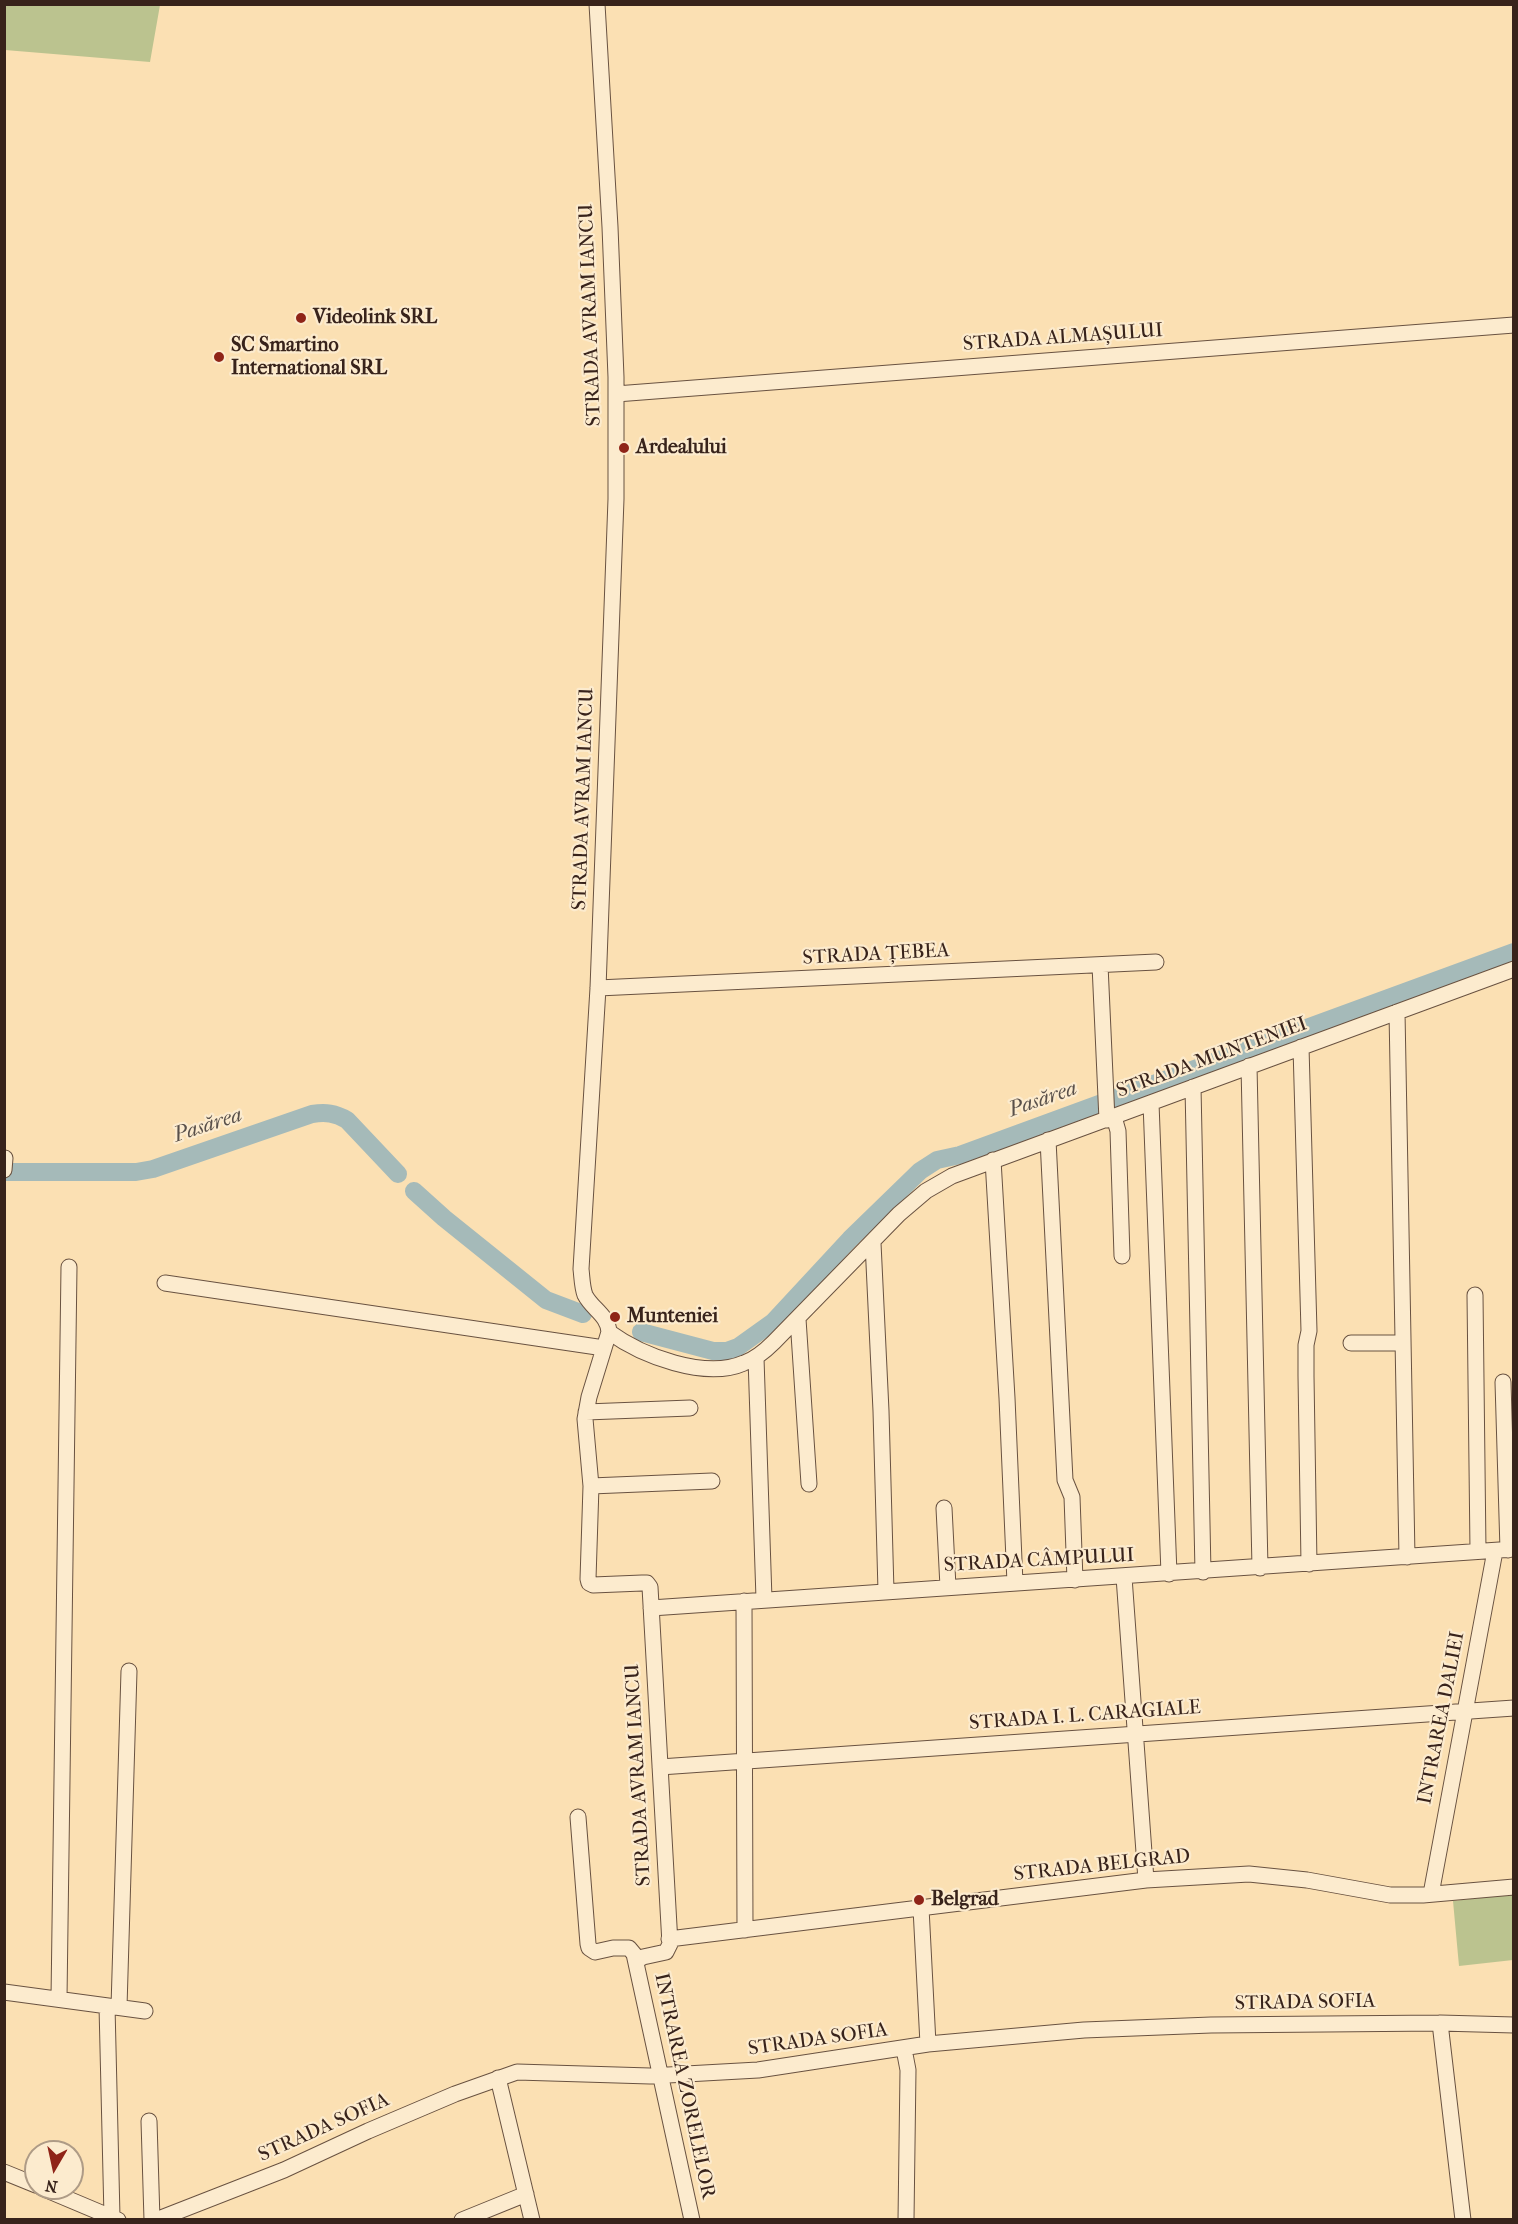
<!DOCTYPE html>
<meta charset="utf-8">
<style>
body{margin:0}
#map{position:relative;width:1518px;height:2224px;overflow:hidden;background:#fbe0b3;font-family:"IM FELL French Canon",serif}
canvas{display:block}
.frame{position:absolute;inset:0;border:6px solid #38231b;pointer-events:none}
.north{position:absolute;left:24px;top:2140px;width:60px;height:60px;box-sizing:border-box;background:#fcebce;border:2px solid #ae9b86;border-radius:50%;rotate:189deg;font-size:16px;font-weight:700;line-height:24px;text-align:center;color:#38231b}
.north::after{content:'';display:block;margin:auto;width:21px;height:27px;background:#8f2418;clip-path:polygon(50% 0,100% 100%,50% 72%,0 100%)}
</style>
<div id="map">
<canvas width="1518" height="2224"></canvas>
<div class="frame"></div>
<div class="north">N</div>
</div>
<script>
const context = document.querySelector('canvas').getContext('2d');
context.lineJoin = 'round';
function fill(path, color) { context.fillStyle = color; context.fill(path, 'evenodd'); }
function strokePath(path, color, width, dash) { context.strokeStyle = color; context.lineWidth = width; context.lineCap = dash ? 'butt' : 'round'; context.setLineDash(dash || []); context.stroke(path); }
function drawText(font, color, halo, rows, align = 'center') {
  context.font = font + ' "IM FELL French Canon",serif'; context.lineWidth = 4.5; context.setLineDash([]); context.textBaseline = 'middle'; context.strokeStyle = halo; context.fillStyle = color; for (const [text, x, y, turn = 0] of rows) {
    context.save(); context.translate(x, y); context.rotate((+turn || 0) * Math.PI / 180); context.textAlign = isNaN(turn) ? turn : align; if (halo) context.strokeText(text, 0, 0); context.fillText(text, 0, 0); context.restore();
  }
}
fill(new Path2D(`
 M4,5H160L150,62L5,50Z
 M1513,1894V1960L1459,1966L1453,1901Z`), '#bbc38f');
strokePath(new Path2D(`
 M4,1172H136L153,1169L312,1114C326,1112 335,1113 347,1120L398,1174
 M414,1191L444,1218L546,1300L583,1314
 M641,1332L713,1351H727L738,1347L773,1322L850,1239L920,1171L937,1160L960,1155L1514,952`), '#a5bab9', 18);
const minor = new Path2D(`
 M597,4L610,227L616,377V499L598,988L581,1269C582,1277 582,1287 585,1295C592,1309 608,1315 609,1332L589,1397L585,1419L591,1486L588,1579L589,1583L593,1585L642,1583H647L650,1587L670,1944L666,1952L643,1957L636,1961
 M616,394L1514,325
 M1100,965L1107,1120
 M598,988L1156,962
 M1397,1012L1407,1557
 M1301,1047L1309,1331L1306,1345V1376L1309,1564
 M1249,1066L1260,1568
 M1193,1087L1203,1572
 M1151,1103L1169,1574
 M1114,1117L1118,1131L1122,1256
 M1048,1140L1065,1480L1072,1497L1075,1580
 M993,1160L1007,1398L1015,1583
 M4,1170L5,1158
 M873,1243L881,1411L886,1591
 M165,1283L604,1348
 M1475,1295L1478,1551
 M798,1319L809,1484
 M609,1332C642,1356 705,1380 744,1363C756,1359 765,1351 774,1342L899,1214L926,1191L952,1176L1514,969
 M1351,1343H1403
 M756,1358L764,1599
 M1503,1382L1508,1550
 M586,1412L690,1408
 M591,1486L712,1481
 M944,1508L948,1587
 M1124,1577L1146,1880
 M744,1601L745,1930
 M651,1608L1514,1549
 M660,1767L1514,1708
 M578,1817L588,1944L589,1948L595,1952L613,1948H629L634,1954L692,2220
 M1431,1894L1495,1551
 M921,1908L928,2044
 M669,1939L1146,1880L1249,1874L1307,1880L1390,1895H1423L1514,1887
 M4,1992L145,2011
 M59,1998L69,1267
 M107,2006L112,2217
 M119,2007L129,1671
 M1440,2023L1463,2220
 M904,2049L908,2070L906,2220
 M498,2078L532,2220
 M149,2121L152,2220
 M4,2172L36,2185
 M42,2188L118,2220
 M156,2220L284,2170L368,2131L455,2094L517,2072L650,2076L758,2070L928,2044L1084,2030L1211,2025L1440,2023L1514,2025
 M462,2220L526,2194`);
strokePath(minor, '#695241', 17);
strokePath(minor, '#fcebce', 15);
for (const [x, y, r, color] of [
 [301,318,6,"#8f2418"],
 [219,357,6,"#8f2418"],
 [624,448,6,"#8f2418"],
 [615,1317,6,"#8f2418"],
 [919,1900,6,"#8f2418"]
]) { const dot = new Path2D(); dot.arc(x, y, r, 0, 2 * Math.PI); context.fillStyle = color; context.fill(dot); strokePath(dot, '#fcebce', 2); }
drawText('20px', '#38231b', '#fcebce', [
 ["STRADA AVRAM IANCU",591,315,-92],
 ["STRADA ALMAȘULUI",1063,338,-4],
 ["STRADA AVRAM IANCU",584,799,-88],
 ["STRADA ȚEBEA",876,955,-3],
 ["STRADA MUNTENIEI",1212,1058,-20],
 ["STRADA CÂMPULUI",1039,1561,-3],
 ["STRADA I. L. CARAGIALE",1085,1716,-4],
 ["INTRAREA DALIEI",1442,1718,-79],
 ["STRADA AVRAM IANCU",639,1775,-93],
 ["STRADA BELGRAD",1102,1866,-6],
 ["STRADA SOFIA",1305,2003,-1],
 ["STRADA SOFIA",818,2040,-8],
 ["INTRAREA ZORELELOR",684,2086,78],
 ["STRADA SOFIA",324,2128,-24]
]);
drawText('bold 20px', '#38231b', '#fcebce', [
 ["Videolink SRL",313,318],
 ["SC Smartino",231,346],
 ["International SRL",231,369],
 ["Ardealului",636,448],
 ["Munteniei",627,1317],
 ["Belgrad",931,1900]
], 'left');
drawText('italic 21px', '#59504a', '#fcebce', [
 ["Pasărea",1043,1100,-19],
 ["Pasărea",208,1126,-18]
]);
</script>
